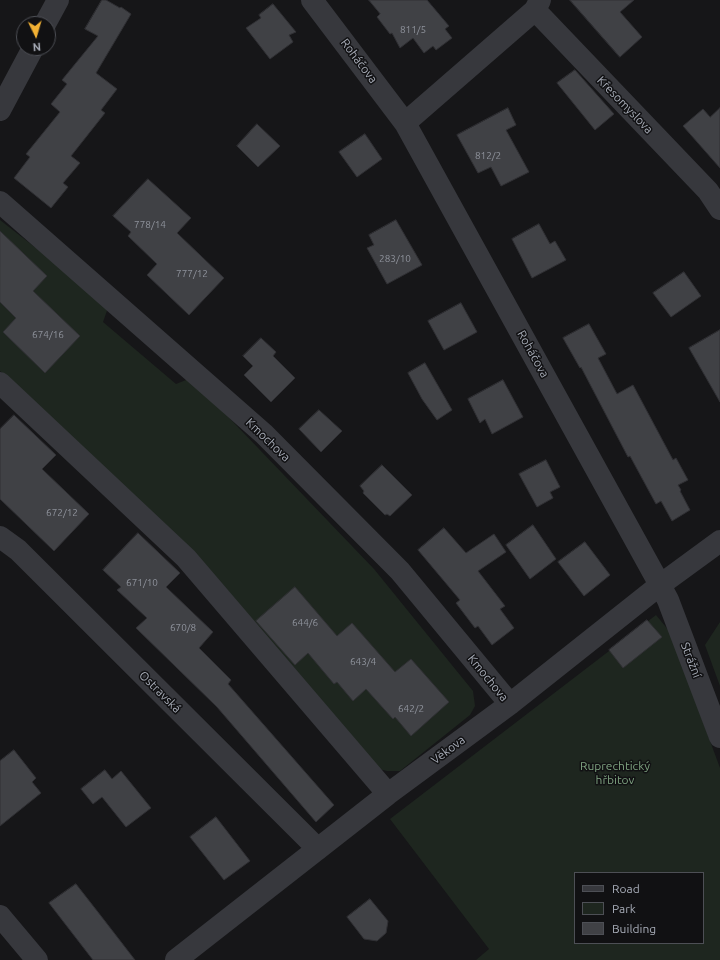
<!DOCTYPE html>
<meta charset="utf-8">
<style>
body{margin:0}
#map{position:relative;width:720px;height:960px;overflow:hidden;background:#161618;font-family:Ubuntu,sans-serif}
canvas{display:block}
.legend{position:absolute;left:574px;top:872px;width:130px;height:72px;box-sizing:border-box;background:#111113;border:1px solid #4d4f55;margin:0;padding:5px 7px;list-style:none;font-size:12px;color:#a8adb8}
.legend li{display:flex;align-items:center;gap:8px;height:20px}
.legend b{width:20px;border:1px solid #4d4f55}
.north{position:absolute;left:16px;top:16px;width:40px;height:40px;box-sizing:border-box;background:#111113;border:1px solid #4d4f55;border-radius:50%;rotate:175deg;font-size:11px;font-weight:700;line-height:16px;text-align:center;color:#a8adb8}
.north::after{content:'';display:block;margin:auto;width:14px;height:18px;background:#f2b134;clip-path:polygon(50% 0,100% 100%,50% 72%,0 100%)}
</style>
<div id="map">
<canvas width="720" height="960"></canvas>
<ul class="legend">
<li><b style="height:5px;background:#37383d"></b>Road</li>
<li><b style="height:11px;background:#1e261f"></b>Park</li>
<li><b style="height:11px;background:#404145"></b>Building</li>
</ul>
<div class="north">N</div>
</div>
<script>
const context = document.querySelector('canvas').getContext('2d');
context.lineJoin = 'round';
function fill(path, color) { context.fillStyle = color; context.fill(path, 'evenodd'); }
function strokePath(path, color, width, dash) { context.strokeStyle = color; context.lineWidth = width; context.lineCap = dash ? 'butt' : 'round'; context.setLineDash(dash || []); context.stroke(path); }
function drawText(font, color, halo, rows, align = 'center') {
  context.font = font + ' Ubuntu,sans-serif'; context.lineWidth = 3; context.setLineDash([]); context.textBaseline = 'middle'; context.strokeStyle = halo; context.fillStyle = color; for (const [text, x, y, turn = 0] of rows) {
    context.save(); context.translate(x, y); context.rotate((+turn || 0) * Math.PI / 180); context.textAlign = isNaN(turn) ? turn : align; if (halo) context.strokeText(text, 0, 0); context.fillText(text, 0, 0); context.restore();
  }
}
fill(new Path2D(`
 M0,220L109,305L103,322L176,384L191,378L374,569L473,691L475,706L470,715L400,771H387L379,769L207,571L0,371Z
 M656,615L670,632L720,768V960H476L489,949L390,819ZM575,873H703V943H575Z
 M720,622V686L705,645Z`), '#1e261f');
const building = new Path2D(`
 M102,0H106L120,8L121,7L131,14L96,73L117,89L101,110L105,113L71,156L80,163L63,183L68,187L51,208L14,178L30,157L26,154L60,112L51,104L67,84L62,80L98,36L85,29Z
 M369,0H427L449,26L445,29L452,38L436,50L433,46L424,53L413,38L400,48L392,33L390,34L377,17L380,14Z
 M570,0H634L620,12L642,37L620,57Z
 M273,4L296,32L289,35L293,42L270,59L246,28L261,18L259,15Z
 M575,70L614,114L595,130L557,83Z
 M508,108L516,125L506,130L529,172L501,186L491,167L478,173L457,135Z
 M720,108V168L683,126L703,109L710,117Z
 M257,124L280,146L258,167L237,146Z
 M365,134L382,159L357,177L339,152Z
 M148,179L191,218L177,233L224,278L189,315L147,275L157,264L128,236L131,232L113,216Z
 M396,220L422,265L387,284L367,248L374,245L369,235Z
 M539,224L550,244L555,241L566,260L532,278L512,239Z
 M0,231L47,276L33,291L80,336L45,373L3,332L16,318L0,302Z
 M684,272L701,296L671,317L653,293Z
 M461,303L477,332L444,350L428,321Z
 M589,324L606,354L598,358L617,394L633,385L673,460L676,458L688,480L678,485L681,490L680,491L690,510L672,521L661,501L656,504L630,456L628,457L581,367L580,368L563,338Z
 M720,330V402L689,348Z
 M261,338L276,352L273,356L295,378L271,402L244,375L253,366L243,356Z
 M425,363L452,410L437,420L422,399L408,373Z
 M503,380L523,417L492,434L485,419L480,423L468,399Z
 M319,410L342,431L321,452L299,429Z
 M14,415L56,455L42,469L89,514L54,551L0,499V429Z
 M546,460L560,487L550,492L553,498L537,507L519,474Z
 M382,465L412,495L390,516L387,514L385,515L363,493L364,491L360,486Z
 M533,525L556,559L530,579L506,545Z
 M444,528L466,553L494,534L506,552L478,571L505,606L500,609L514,628L492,645L478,626L475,628L456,603L460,600L418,550Z
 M138,533L180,573L166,587L213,632L199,648L231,680L228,684L334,805L316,822L217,707L136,628L147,618L117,590L121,587L103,570Z
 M585,542L610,575L584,596L558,562Z
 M295,587L337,636L352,623L395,672L411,659L449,702L411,736L395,717L393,719L366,689L353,701L337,682L334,684L308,653L295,665L256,621Z
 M647,620L662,637L623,668L609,650Z
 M14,750L36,778L32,782L41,793L0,826V761Z
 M105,770L112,779L121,771L151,808L126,827L102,797L93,804L81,789Z
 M216,817L250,861L224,880L190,837Z
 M76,884L101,916L135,960H93L49,903Z
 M370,899L388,921L386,933L377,941L364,939L347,917Z`);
fill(building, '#404145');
strokePath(building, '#303034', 1);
strokePath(new Path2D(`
 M312,0L405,123L660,585L668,600L720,737
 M540,0L535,10L708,191L720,209
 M45,24L58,0
 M0,110L33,48
 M405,123L535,10
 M0,202L264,434L400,571L510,704
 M0,383L186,558L388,794
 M0,537L18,550L318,849
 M0,916L37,960
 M176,960L388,794L510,704L660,585L720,541`), '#37383d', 22);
drawText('10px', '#8e929b', null, [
 ["811/5",413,30],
 ["812/2",488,156],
 ["778/14",150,225],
 ["283/10",395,259],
 ["777/12",192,274],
 ["674/16",48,335],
 ["672/12",62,513],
 ["671/10",142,583],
 ["644/6",305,623],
 ["670/8",183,628],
 ["643/4",363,662],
 ["642/2",411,709]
]);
drawText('12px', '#a8adb8', '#111113', [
 ["Roháčova",359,61,53],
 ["Křesomyslova",625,105,46],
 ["Roháčova",533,354,61],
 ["Kmochova",268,440,44],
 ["Strážní",691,660,69],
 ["Kmochova",488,678,51],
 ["Ostravská",160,692,45],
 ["Věkova",448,750,-37]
]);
drawText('12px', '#7fa381', '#111113', [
 ["Ruprechtický",615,766],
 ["hřbitov",615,780]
]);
</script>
